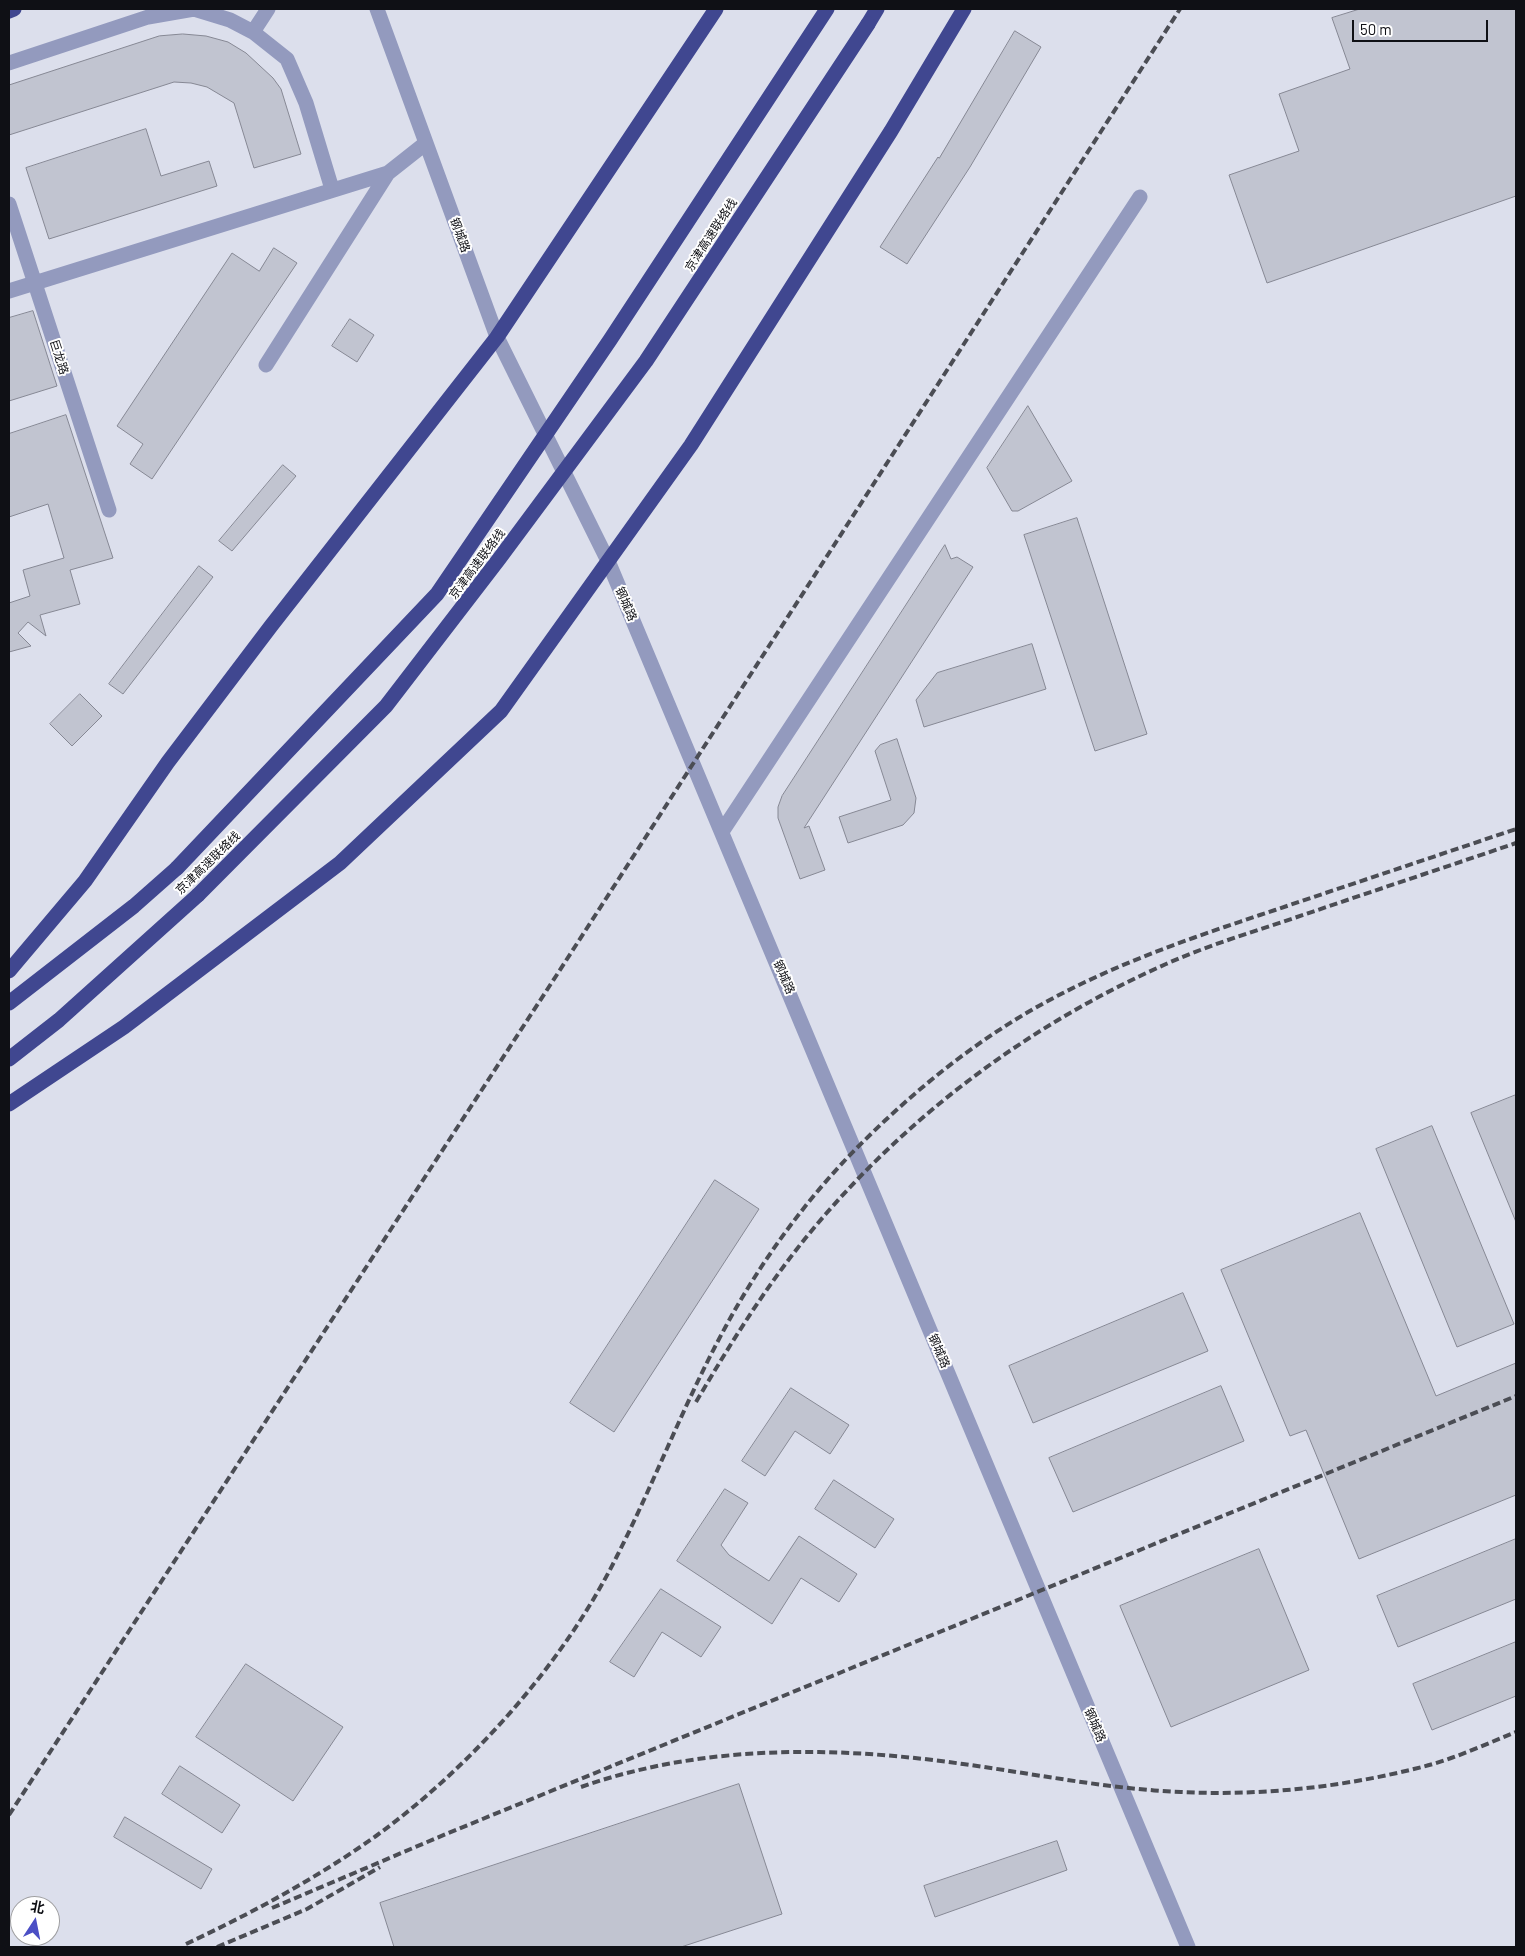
<!DOCTYPE html>
<meta charset="utf-8">
<style>
body{margin:0}
#map{position:relative;width:1525px;height:1956px;overflow:hidden;background:#dcdfec;font-family:Barlow,"Noto Sans SC",sans-serif}
canvas{display:block}
.frame{position:absolute;inset:0;border:10px solid #0f1015;pointer-events:none}
.north{position:absolute;left:10px;top:1896px;width:50px;height:50px;box-sizing:border-box;background:#fff;border:1px solid #9f9fa1;border-radius:50%;rotate:11deg;font-size:14px;font-weight:700;line-height:20px;text-align:center;color:#0f1015}
.north::after{content:'';display:block;margin:auto;width:18px;height:22px;background:#4b4fc5;clip-path:polygon(50% 0,100% 100%,50% 72%,0 100%)}
.scale{position:absolute;left:1352px;top:20px;width:136px;height:22px;box-sizing:border-box;border:2px solid #0f1015;border-top:0;padding-left:6px;font-size:15px;line-height:18px;white-space:nowrap;color:#0f1015;-webkit-text-stroke:4px #fff;paint-order:stroke}
</style>
<div id="map">
<canvas width="1525" height="1956"></canvas>
<div class="frame"></div>
<div class="north">北</div>
<div class="scale">50 m</div>
</div>
<script>
const context = document.querySelector('canvas').getContext('2d');
context.lineJoin = 'round';
function fill(path, color) { context.fillStyle = color; context.fill(path, 'evenodd'); }
function strokePath(path, color, width, dash) { context.strokeStyle = color; context.lineWidth = width; context.lineCap = dash ? 'butt' : 'round'; context.setLineDash(dash || []); context.stroke(path); }
function drawText(font, color, halo, rows, align = 'center') {
  context.font = font + ' Barlow,"Noto Sans SC",sans-serif'; context.lineWidth = 4; context.setLineDash([]); context.textBaseline = 'middle'; context.strokeStyle = halo; context.fillStyle = color; for (const [text, x, y, turn = 0] of rows) {
    context.save(); context.translate(x, y); context.rotate((+turn || 0) * Math.PI / 180); context.textAlign = isNaN(turn) ? turn : align; if (halo) context.strokeText(text, 0, 0); context.fillText(text, 0, 0); context.restore();
  }
}
const building = new Path2D(`
 M1360,9H1516V196L1267,283L1229,175L1299,151L1279,94L1350,69L1332,18Z
 M1015,31L1041,47L970,167L907,264L880,247L938,157L939,158Z
 M183,34L206,36L228,42L246,53L273,78L281,89L301,154L254,168L234,103L207,87L191,83L174,82L9,135V85L159,36Z
 M146,129L161,176L209,161L217,186L49,239L26,168Z
 M274,248L297,263L152,479L130,464L143,444L117,426L232,253L259,271Z
 M33,311L57,386L9,401V318Z
 M350,319L374,335L357,362L332,346Z
 M1028,406L1072,481L1018,511H1012L987,468Z
 M66,415L113,558L70,570L80,604L40,615L46,636L28,622L18,633L31,646L9,652V603L30,596L23,570L64,558L48,504L9,517V434Z
 M283,465L296,476L232,551L219,541Z
 M1077,518L1147,734L1095,751L1024,535Z
 M945,545L951,559L957,557L973,567L804,828L809,826L825,870L800,879L778,818V807L782,796Z
 M199,566L213,577L123,694L109,684Z
 M1032,644L1046,689L924,727L916,700L937,673Z
 M80,694L102,716L72,746L50,724Z
 M897,739L916,798L914,813L903,825L848,843L839,817L891,800L875,751L880,745Z
 M1516,1095V1222L1471,1113Z
 M1432,1126L1514,1324L1457,1347L1376,1149Z
 M715,1180L759,1209L614,1432L570,1403Z
 M1360,1213L1436,1396L1516,1363V1495L1359,1559L1306,1430L1290,1436L1221,1270Z
 M1183,1293L1208,1351L1033,1423L1009,1366Z
 M1221,1386L1244,1441L1073,1512L1049,1458Z
 M791,1388L849,1425L830,1454L795,1431L765,1476L742,1461Z
 M834,1480L894,1519L875,1548L815,1509Z
 M725,1489L748,1503L721,1545L729,1555L769,1581L799,1536L857,1574L839,1602L801,1578L772,1624L677,1561Z
 M1516,1539V1599L1398,1647L1377,1596Z
 M1259,1549L1309,1670L1171,1727L1120,1606Z
 M661,1589L721,1627L701,1657L662,1632L634,1677L610,1662Z
 M1516,1642V1696L1432,1730L1413,1684Z
 M246,1664L343,1727L293,1801L196,1737Z
 M180,1766L240,1805L222,1833L162,1794Z
 M739,1784L782,1914L681,1947H394L380,1903Z
 M125,1817L212,1869L201,1889L114,1837Z
 M1057,1841L1067,1870L935,1917L924,1886Z`);
fill(building, '#c1c4d0');
strokePath(building, '#868894', 1);
strokePath(new Path2D(`
 M194,9L230,20L253,32L287,59L306,103L332,189
 M377,9L497,337L608,561L1188,1947
 M253,32L268,9
 M9,63L148,17L194,9
 M9,204L109,510
 M9,291L388,173
 M266,365L388,173L426,143
 M723,830L1140,197`), '#939abe', 15);
strokePath(new Path2D(`
 M9,11L14,9
 M868,24L877,9
 M9,971L85,881L168,762L271,626L497,337L716,9
 M9,1003L134,906L177,868
 M9,1059L59,1020L198,895
 M9,1104L124,1027L340,863L501,711L691,445L891,131L964,9`), '#404790', 15);
strokePath(new Path2D(`
 M696,1402C729,1346 763,1291 804,1240C900,1121 1026,1026 1166,964C1211,944 1259,930 1306,914C1376,890 1446,867 1516,843
 M581,1787C703,1744 837,1746 963,1764C1036,1774 1108,1789 1181,1792C1262,1796 1344,1787 1422,1767C1454,1759 1486,1744 1516,1732
 M9,1815L558,973L1180,9
 M272,1908L446,1834L1516,1396
 M186,1944C252,1913 317,1878 376,1836C472,1766 564,1663 617,1556C655,1481 685,1401 726,1326C759,1265 800,1208 848,1157C911,1092 982,1034 1063,993C1131,958 1203,934 1275,910C1355,883 1436,856 1516,829
 M217,1947L307,1909L380,1867`), '#4b4d54', 4, [8, 4]);
strokePath(new Path2D(`
 M177,868L437,594L610,340L827,9
 M198,895L386,706L499,559L646,361L868,24`), '#404790', 15);
drawText('12px', '#0f1015', '#fff', [
 ["钢城路",460,235,70],
 ["京津高速联络线",711,235,-57],
 ["巨龙路",59,357,72],
 ["京津高速联络线",477,564,-53],
 ["钢城路",626,604,67],
 ["京津高速联络线",208,863,-44],
 ["钢城路",784,977,67],
 ["钢城路",939,1351,67],
 ["钢城路",1095,1725,67]
]);
</script>
